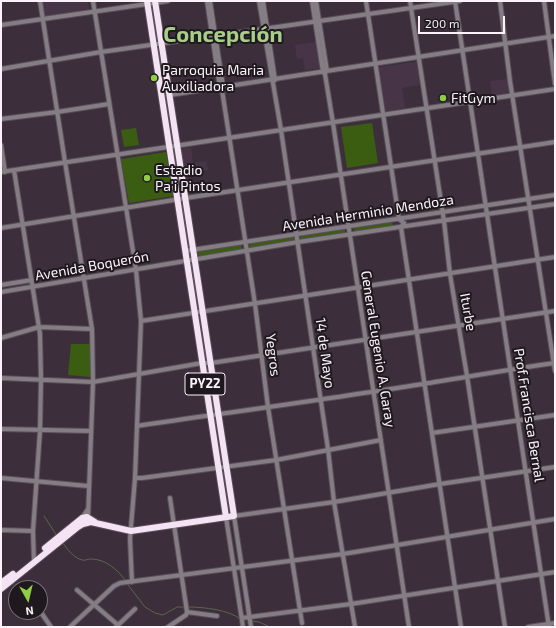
<!DOCTYPE html>
<meta charset="utf-8">
<style>
body{margin:0}
#map{position:relative;width:556px;height:628px;overflow:hidden;background:#3c2f3b;font-family:"Exo 2",sans-serif}
canvas{display:block}
.frame{position:absolute;inset:0;border:2px solid #fbf2fa;pointer-events:none}
.north{position:absolute;left:8px;top:580px;width:40px;height:40px;box-sizing:border-box;background:#1f191f;border:1px solid #777077;border-radius:50%;rotate:172deg;font-size:11px;font-weight:700;line-height:16px;text-align:center;color:#fbf2fa}
.north::after{content:'';display:block;margin:auto;width:14px;height:18px;background:#8dce44;clip-path:polygon(50% 0,100% 100%,50% 72%,0 100%)}
.scale{position:absolute;left:418px;top:16px;width:87px;height:18px;box-sizing:border-box;border:2px solid #fbf2fa;border-top:0;padding-left:5px;font-size:12px;line-height:14px;white-space:nowrap;color:#fbf2fa;-webkit-text-stroke:3px #1f191f;paint-order:stroke}
</style>
<div id="map">
<canvas width="556" height="628"></canvas>
<div class="frame"></div>
<div class="north">N</div>
<div class="scale">200 m</div>
</div>
<script>
const context = document.querySelector('canvas').getContext('2d');
context.lineJoin = 'round';
function fill(path, color) { context.fillStyle = color; context.fill(path, 'evenodd'); }
function strokePath(path, color, width, dash) { context.strokeStyle = color; context.lineWidth = width; context.lineCap = dash ? 'butt' : 'round'; context.setLineDash(dash || []); context.stroke(path); }
function drawText(font, color, halo, rows, align = 'center') {
  context.font = font + ' "Exo 2",sans-serif'; context.lineWidth = 4; context.setLineDash([]); context.textBaseline = 'middle'; context.strokeStyle = halo; context.fillStyle = color; for (const [text, x, y, turn = 0] of rows) {
    context.save(); context.translate(x, y); context.rotate((+turn || 0) * Math.PI / 180); context.textAlign = isNaN(turn) ? turn : align; if (halo) context.strokeText(text, 0, 0); context.fillText(text, 0, 0); context.restore();
  }
}
fill(new Path2D(`
 M42,1H88L89,10L44,16Z
 M316,42L320,68L305,70L303,58L297,59L295,45Z
 M416,62L420,85L402,88L405,108L386,111L379,67Z
 M508,79L510,92L492,96L490,81Z
 M191,147L193,163L206,161L208,170L184,174L180,149Z`), '#473547');
fill(new Path2D(`
 M372,123L378,163L347,168L341,127Z
 M136,128L139,145L124,147L121,130Z
 M166,152L173,196L129,203L121,159Z
 M391,222L393,224L391,227L357,232L354,230L355,227Z
 M343,229L345,230V233L301,240L300,238L302,235Z
 M292,236L295,239L293,242L252,248L249,246L251,243Z
 M239,245L242,247L240,250L200,256L197,254L199,251Z
 M71,344H90V377L68,375Z`), '#3b5d11');
strokePath(new Path2D(`
 M44,516L57,536
 M63,543C67,549 74,558 82,560C84,561 88,559 91,559C105,559 117,569 125,580
 M128,585L145,607L155,613L163,615L177,607H184
 M189,607C203,607 230,610 240,619
 M252,621L259,622L270,627`), '#5b664b', 1);
const minor = new Path2D(`
 M40,1L65,162L92,329L93,382L88,518
 M93,1L136,270L141,321L135,478L130,539L132,582
 M207,1L220,88
 M210,1L223,86L222,90L255,304L268,407L302,623
 M259,1L281,130L328,449L334,502L355,627
 M263,1L275,80
 M312,1L323,72L325,74L333,123L409,627
 M316,1L327,71L325,73
 M366,1L399,219L404,223L401,227L461,627
 M410,1L444,221L450,274L467,376L505,627
 M455,1L549,627
 M500,1L510,81L555,371
 M544,1L555,84
 M1,25L168,1
 M1,69L101,52L460,1
 M170,95L555,36
 M1,119L57,112L109,104
 M1,145L5,172
 M14,170L40,334L41,379L40,431L33,531L34,562
 M1,172L555,89
 M1,228L186,198L555,142
 M185,251L555,195
 M1,285L32,280
 M1,292L298,242L555,204
 M141,321L555,257
 M1,338L39,327L92,329
 M1,378L93,382L202,363H211L555,311
 M137,426C233,412 328,399 423,384C467,377 511,369 555,363
 M1,429L91,431
 M432,433L555,415
 M1,478L88,486
 M135,478H142L276,460L381,440
 M226,517L243,627
 M82,518L88,509
 M1,530L33,531
 M77,590L118,625
 M40,611L51,627
 M187,612L217,616
 M242,618L351,604L555,572
 M70,627L114,586L120,583L343,554L555,519
 M116,627L135,609
 M168,627L186,615L187,612L170,498
 M251,627L234,516L334,502L440,484L555,467
 M528,627L555,623`);
const highway = new Path2D(`
 M147,1L226,517
 M45,548L82,518L87,517L95,522
 M1,583L13,574
 M1,589L78,527L83,524L91,522L131,531L234,516L155,1`);
strokePath(minor, '#5b4e5a', 6);
strokePath(highway, '#5b4e5a', 8);
strokePath(minor, '#847d84', 4);
strokePath(highway, '#f4e3f3', 6);
for (const [x, y, r, color] of [
 [154,78,4,"#8dce44"],
 [443,98,4,"#8dce44"],
 [147,178,4,"#8dce44"]
]) { const dot = new Path2D(); dot.arc(x, y, r, 0, 2 * Math.PI); context.fillStyle = color; context.fill(dot); strokePath(dot, '#1f191f', 1.5); }
for (const [x, y, w] of [
 [205,384,40]
]) { const box = new Path2D(); box.roundRect(x - w / 2, y - 11, w, 22, 3); context.fillStyle = '#1f191f'; context.fill(box); strokePath(box, '#fbf2fa', 1); }
drawText('bold 13px', '#fbf2fa', null, [
 ["PY22",205,384]
]);
drawText('14px', '#fbf2fa', '#1f191f', [
 ["Parroquia Maria",162,70],
 ["Auxiliadora",162,86],
 ["FitGym",451,98],
 ["Estadio",155,170],
 ["Pa'i Pintos",155,186]
], 'left');
drawText('14px', '#fbf2fa', '#1f191f', [
 ["Avenida Herminio Mendoza",368,213,-9],
 ["Avenida Boquerón",92,266,-10],
 ["Iturbe",468,312,80],
 ["General Eugenio A. Garay",378,349,81],
 ["14 de Mayo",325,353,82],
 ["Yegros",273,355,83],
 ["Prof.Francisca Bernal",529,415,81]
]);
drawText('bold 22px', '#a9ce8a', '#1f191f', [
 ["Concepción",223,35]
]);
</script>
